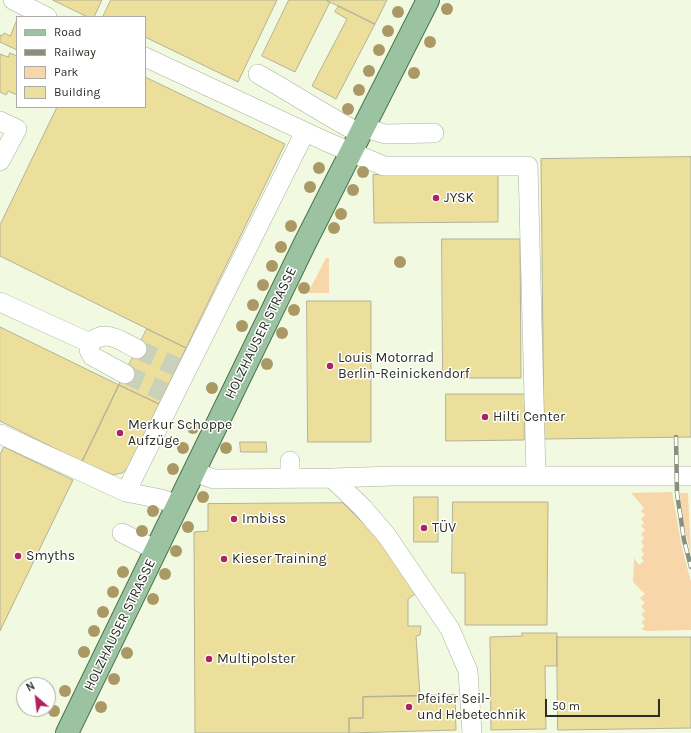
<!DOCTYPE html>
<meta charset="utf-8">
<style>
body{margin:0}
#map{position:relative;width:691px;height:733px;overflow:hidden;background:#f1fae0;font-family:Karla,sans-serif}
canvas{display:block}
.legend{position:absolute;left:16px;top:16px;width:130px;height:92px;box-sizing:border-box;background:#fff;border:1px solid #aaaba7;margin:0;padding:5px 7px;list-style:none;font-size:12px;color:#2b2e24}
.legend li{display:flex;align-items:center;gap:8px;height:20px}
.legend b{width:20px;border:1px solid #aaaba7}
.north{position:absolute;left:16px;top:677px;width:40px;height:40px;box-sizing:border-box;background:#fff;border:1px solid #aaaba7;border-radius:50%;rotate:332deg;font-size:11px;font-weight:700;line-height:16px;text-align:center;color:#2b2e24}
.north::after{content:'';display:block;margin:auto;width:14px;height:18px;background:#ae2260;clip-path:polygon(50% 0,100% 100%,50% 72%,0 100%)}
.scale{position:absolute;left:545px;top:699px;width:115px;height:18px;box-sizing:border-box;border:2px solid #2b2e24;border-top:0;padding-left:5px;font-size:12px;line-height:14px;white-space:nowrap;color:#2b2e24;-webkit-text-stroke:3px #fff;paint-order:stroke}
</style>
<div id="map">
<canvas width="691" height="733"></canvas>
<ul class="legend">
<li><b style="height:5px;background:#9bc2a1"></b>Road</li>
<li><b style="height:5px;background:#898f7d"></b>Railway</li>
<li><b style="height:11px;background:#f7d6aa"></b>Park</li>
<li><b style="height:11px;background:#ebdf9b"></b>Building</li>
</ul>
<div class="north">N</div>
<div class="scale">50 m</div>
</div>
<script>
const context = document.querySelector('canvas').getContext('2d');
context.lineJoin = 'round';
function fill(path, color) { context.fillStyle = color; context.fill(path, 'evenodd'); }
function strokePath(path, color, width, dash) { context.strokeStyle = color; context.lineWidth = width; context.lineCap = dash ? 'butt' : 'round'; context.setLineDash(dash || []); context.stroke(path); }
function drawText(font, color, halo, rows, align = 'center') {
  context.font = font + ' Karla,sans-serif'; context.lineWidth = 3; context.setLineDash([]); context.textBaseline = 'middle'; context.strokeStyle = halo; context.fillStyle = color; for (const [text, x, y, turn = 0] of rows) {
    context.save(); context.translate(x, y); context.rotate((+turn || 0) * Math.PI / 180); context.textAlign = isNaN(turn) ? turn : align; if (halo) context.strokeText(text, 0, 0); context.fillText(text, 0, 0); context.restore();
  }
}
fill(new Path2D(`
 M326,258H329V293H308Z
 M672,492L682,548L691,582V630L646,631L641,629L645,626L641,622L645,619L641,614L645,611L641,606L645,603L640,598L645,594L633,582L634,558L639,565L644,561L641,558L644,554L641,550L644,546L641,542L644,538L641,534L645,530L641,526L644,523L641,519L645,515L641,511L644,508L631,493Z
 M680,493H688L691,555L683,521Z`), '#f7d6aa');
const building = new Path2D(`
 M53,0H102L94,17H88Z
 M111,0H277L238,82L145,37V17H103Z
 M289,0H326L330,2L295,72L262,56Z
 M326,0H387L375,24Z
 M339,6L375,24L336,99L312,86L347,19L335,12Z
 M17,20V50L0,42V35L2,36L4,33L10,36Z
 M10,53L17,56V95L8,91L6,95L0,92V54L8,57Z
 M145,77L285,144L186,348L0,256V225L57,107H145Z
 M691,157V437L544,439L541,159Z
 M498,174V222L374,223L373,175Z
 M442,239H520L521,378H443Z
 M307,301H371V442H308Z
 M0,327L119,385L82,462L0,421Z
 M147,329L186,348L159,404L119,385Z
 M119,385L159,404L128,468L122,473L113,475L82,462Z
 M446,394H525L524,440L446,441Z
 M240,442H266L267,452H241Z
 M4,447L73,480L0,631V455Z
 M414,497H438V542H414Z
 M453,502H548L547,625H465V573H452Z
 M343,503L369,529L371,527L419,591L408,599V626H421L420,635L416,636L420,696L363,697V718H349V733H195L194,532L208,531V504Z
 M522,633H557V666H545L546,729L491,730L490,637L522,636Z
 M557,637H691V728L558,730Z
 M455,695L456,730L349,733V718H363V697Z`);
fill(building, '#ebdf9b');
strokePath(building, '#b5b198', 1);
strokePath(new Path2D(`
 M137,349L177,367
 M125,374L164,392`), '#c9d1ba', 19, [19, 10]);
const minor = new Path2D(`
 M13,0L47,17
 M145,57L327,142L384,166H528L536,476
 M258,74C292,93 325,115 359,133
 M0,121L17,129L0,161
 M362,127L385,134L434,133
 M0,302L90,343
 M125,374L92,356L89,350L90,343C105,328 121,341 137,349
 M0,434L126,492L161,499L178,505
 M290,461V479
 M194,472L214,479L332,478L394,476H691
 M332,478L363,508L387,536L450,629L468,671L472,733
 M126,492L305,132
 M122,533L156,550`);
const major = new Path2D(`
 M67,733L305,243L428,0`);
strokePath(minor, '#a9b29a', 20);
strokePath(major, '#49744d', 24);
strokePath(minor, '#fff', 19);
strokePath(major, '#9bc2a1', 22);
const rail = new Path2D(`
 M676,437L677,493L684,540L691,567`);
strokePath(rail, '#898f7d', 4.5);
strokePath(rail, '#fff', 3, [9]);
context.fillStyle = '#ab9965';
for (const [x, y] of [
 [447,9],
 [398,12],
 [388,31],
 [430,42],
 [379,50],
 [369,71],
 [414,73],
 [359,90],
 [348,109],
 [319,168],
 [363,172],
 [310,187],
 [353,190],
 [341,214],
 [291,226],
 [334,228],
 [281,247],
 [400,262],
 [272,266],
 [263,285],
 [304,288],
 [253,305],
 [294,310],
 [242,326],
 [282,333],
 [267,364],
 [212,388],
 [193,428],
 [183,448],
 [226,448],
 [173,469],
 [203,497],
 [153,511],
 [188,527],
 [142,531],
 [176,551],
 [123,572],
 [165,574],
 [113,592],
 [153,599],
 [103,612],
 [94,631],
 [84,652],
 [127,653],
 [114,679],
 [65,691],
 [101,707],
 [54,711]
]) { context.beginPath(); context.arc(x, y, 6, 0, 2 * Math.PI); context.fill(); }
for (const [x, y, r, color] of [
 [436,198,4,"#ae2260"],
 [330,366,4,"#ae2260"],
 [485,417,4,"#ae2260"],
 [120,433,4,"#ae2260"],
 [234,519,4,"#ae2260"],
 [424,528,4,"#ae2260"],
 [18,556,4,"#ae2260"],
 [224,559,4,"#ae2260"],
 [209,659,4,"#ae2260"],
 [409,707,4,"#ae2260"]
]) { const dot = new Path2D(); dot.arc(x, y, r, 0, 2 * Math.PI); context.fillStyle = color; context.fill(dot); strokePath(dot, '#fff', 1.5); }
drawText('14px', '#2b2e24', '#fff', [
 ["JYSK",444,198],
 ["Louis Motorrad",338,358],
 ["Berlin-Reinickendorf",338,374],
 ["Hilti Center",493,417],
 ["Merkur Schoppe",128,425],
 ["Aufzüge",128,441],
 ["Imbiss",242,519],
 ["TÜV",432,528],
 ["Smyths",26,556],
 ["Kieser Training",232,559],
 ["Multipolster",217,659],
 ["Pfeifer Seil-",417,699],
 ["und Hebetechnik",417,715]
], 'left');
drawText('14px', '#2b2e24', '#fff', [
 ["HOLZHAUSER STRASSE",261,333,-64],
 ["HOLZHAUSER STRASSE",120,625,-64]
]);
</script>
